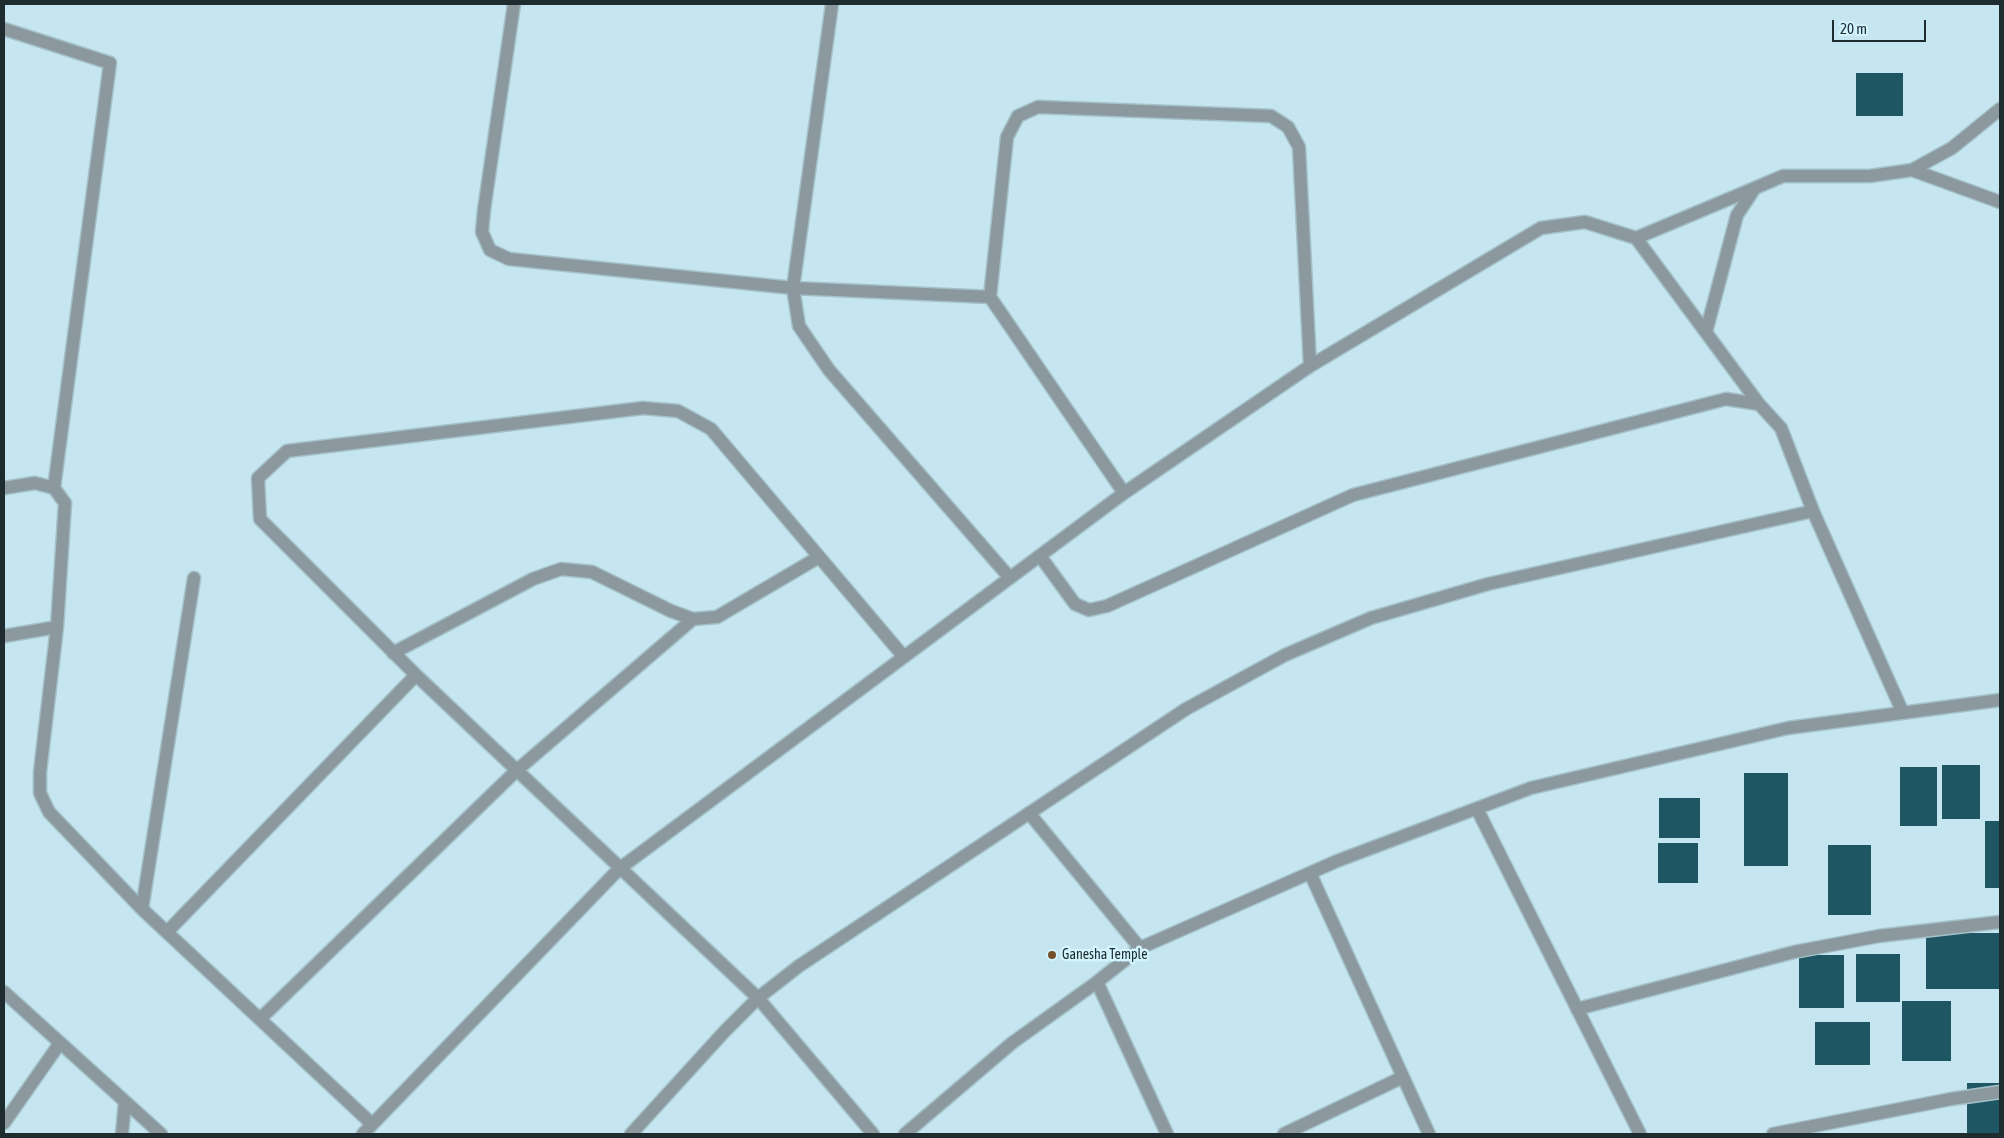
<!DOCTYPE html>
<style>
body{margin:0}
#map{position:relative;width:2004px;height:1138px;overflow:hidden;background:#c5e6f0;font-family:"Asap Condensed",sans-serif}
canvas{display:block}
.frame{position:absolute;inset:0;border:5px solid #1e2b2f;pointer-events:none}
.scale{position:absolute;left:1832px;top:20px;width:94px;height:22px;box-sizing:border-box;border:2px solid #1e2b2f;border-top:0;padding-left:6px;font-size:15px;line-height:18px;white-space:nowrap;color:#1e2b2f;-webkit-text-stroke:4px #d1f4fe;paint-order:stroke}
</style>
<div id="map">
<canvas width="2004" height="1138"></canvas>
<div class="frame"></div>
<div class="scale">20 m</div>
</div>
<script>
const context = document.querySelector('canvas').getContext('2d');
context.lineJoin = 'round';
function fill(path, color) { context.fillStyle = color; context.fill(path, 'evenodd'); }
function strokePath(path, color, width, dash) { context.strokeStyle = color; context.lineWidth = width; context.lineCap = dash ? 'butt' : 'round'; context.setLineDash(dash || []); context.stroke(path); }
function drawText(font, color, halo, rows, align = 'center') {
  context.font = font + ' "Asap Condensed",sans-serif'; context.lineWidth = 5; context.setLineDash([]); context.textBaseline = 'middle'; context.strokeStyle = halo; context.fillStyle = color; for (const [text, x, y, turn = 0] of rows) {
    context.save(); context.translate(x, y); context.rotate((+turn || 0) * Math.PI / 180); context.textAlign = isNaN(turn) ? turn : align; if (halo) context.strokeText(text, 0, 0); context.fillText(text, 0, 0); context.restore();
  }
}
fill(new Path2D(`
 M1856,73H1903V116H1856Z
 M1942,765H1980V819H1942Z
 M1900,767H1937V826H1900Z
 M1744,773H1788V866H1744Z
 M1659,798H1700V838H1659Z
 M1985,821H2000V888H1985Z
 M1658,843H1698V883H1658Z
 M1828,845H1871V915H1828Z
 M1926,933H2000V989H1926Z
 M1856,954H1900V1002H1856Z
 M1799,955H1844V1008H1799Z
 M1902,1001H1951V1061H1902Z
 M1815,1022H1870V1065H1815Z
 M1967,1083H2000V1134H1967Z`), '#1f5663');
const minor = new Path2D(`
 M514,4L484,210L482,232L490,250L509,259L793,288L990,297
 M832,4L793,288L799,326L829,370L1010,578
 M4,29L110,63L54,488
 M1912,170L2000,202
 M1636,238L1755,188
 M1706,332L1737,215L1755,188L1783,176H1870L1912,170L1952,148L2000,109
 M4,488L35,483L54,488L65,503L57,627L40,772V793L49,812L142,909L372,1124
 M1124,493L990,297L1007,137L1018,116L1038,107L1271,116L1288,127L1299,147L1310,366
 M1040,556L1075,604L1089,610L1107,606L1353,495L1726,399L1759,404L1781,428L1813,511L1903,713
 M4,636L57,627
 M393,653L533,579L561,569L592,572L671,611L693,619L717,617L819,557
 M1477,809L1640,1134
 M1029,813L1140,948
 M1310,873L1429,1134
 M142,909L194,578
 M167,932L416,675
 M1097,982L1167,1134
 M1577,1009L1794,952L1879,936L2000,922
 M260,1019L516,771L693,619
 M4,1123L60,1043
 M122,1134L125,1102
 M363,1134L619,869L1124,493L1310,366L1541,228L1585,222L1636,238L1759,404
 M631,1134L725,1031L758,998L799,966L1186,709L1285,655L1371,618L1488,584L1813,511
 M873,1134L758,998L416,675L260,519L258,478L287,451L643,408L678,411L711,429L904,657
 M905,1134L1012,1043L1097,982L1140,948L1337,861L1531,788L1788,728L2000,700
 M1284,1134L1403,1077
 M1773,1134L1951,1099L2000,1092`);
const tertiary = new Path2D(`
 M4,992L161,1134`);
strokePath(minor, '#a4c1c9', 15);
strokePath(tertiary, '#a4c1c9', 15);
strokePath(minor, '#8b999e', 12);
strokePath(tertiary, '#8b999e', 12);
for (const [x, y, r, color] of [
 [1052,955,5,"#735029"]
]) { const dot = new Path2D(); dot.arc(x, y, r, 0, 2 * Math.PI); context.fillStyle = color; context.fill(dot); strokePath(dot, '#d1f4fe', 2); }
drawText('14px', '#1e2b2f', '#d1f4fe', [
 ["Ganesha Temple",1062,955]
], 'left');
</script>
